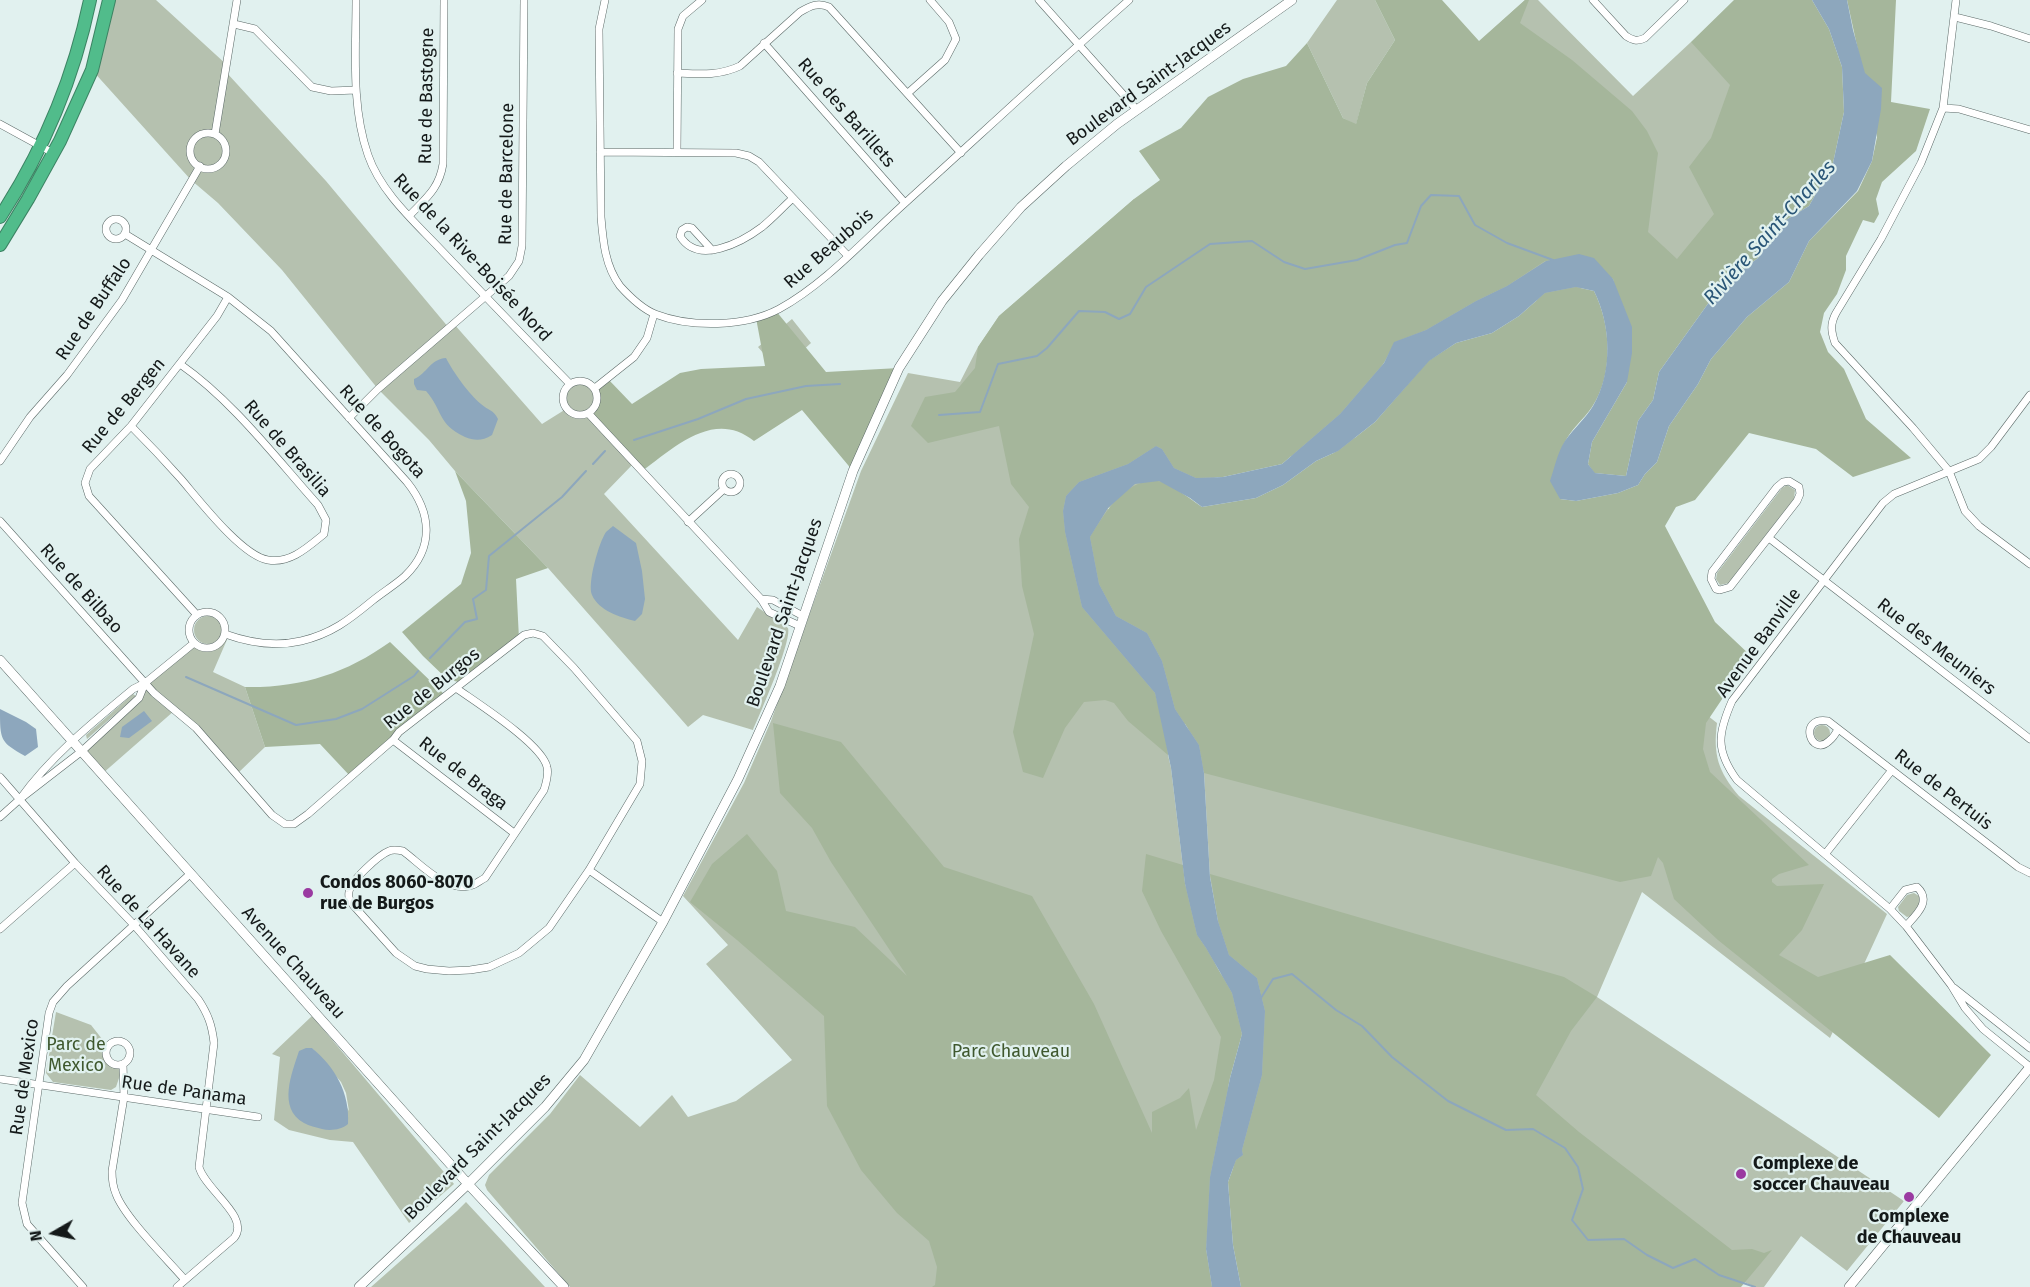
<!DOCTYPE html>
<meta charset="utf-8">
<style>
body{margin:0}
#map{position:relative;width:2030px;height:1287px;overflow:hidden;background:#e1f1ef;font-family:"Fira Sans",sans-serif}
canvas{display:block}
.north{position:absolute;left:24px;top:1203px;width:60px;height:60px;-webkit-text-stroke:4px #e1f1ef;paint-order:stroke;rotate:261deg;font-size:16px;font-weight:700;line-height:24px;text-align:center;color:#141919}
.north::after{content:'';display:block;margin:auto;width:21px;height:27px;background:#141919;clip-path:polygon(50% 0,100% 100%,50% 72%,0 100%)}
</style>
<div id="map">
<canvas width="2030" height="1287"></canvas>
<div class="north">N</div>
</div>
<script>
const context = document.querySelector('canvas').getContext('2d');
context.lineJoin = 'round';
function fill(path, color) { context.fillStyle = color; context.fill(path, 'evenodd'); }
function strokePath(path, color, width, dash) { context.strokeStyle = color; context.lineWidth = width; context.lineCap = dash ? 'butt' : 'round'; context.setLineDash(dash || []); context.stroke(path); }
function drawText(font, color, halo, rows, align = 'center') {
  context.font = font + ' "Fira Sans",sans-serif'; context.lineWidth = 4.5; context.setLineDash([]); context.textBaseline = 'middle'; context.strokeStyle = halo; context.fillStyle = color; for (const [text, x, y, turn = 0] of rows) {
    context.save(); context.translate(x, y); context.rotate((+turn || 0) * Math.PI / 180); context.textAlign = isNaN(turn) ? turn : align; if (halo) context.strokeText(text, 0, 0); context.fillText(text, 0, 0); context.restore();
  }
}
fill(new Path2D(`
 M109,0H156L227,65L226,72L326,181L449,328L454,324L542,424L566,409C551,362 621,385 589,413L634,463L604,494L738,640L757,607L788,628C792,641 760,714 753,730L703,715L688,727L548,568L455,471L429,440L378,389L282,270L218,203L191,180L92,70Z
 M1337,0H1375L1395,40L1367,83L1356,125L1343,118L1307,43Z
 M1525,0H1538L1633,96L1691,42L1812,0L1777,230L1395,342L1168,755L1171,768L1185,884L1242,1034L1206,1249L1212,1287H570L487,1190L485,1185L489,1175L550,1114L580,1075L640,1127L672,1095L688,1117L736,1101L792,1060L706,964L728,945L683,896L744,783L771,721L861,471L908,373L960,382L978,347L999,316L1134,199L1334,150L1479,42Z
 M792,319L811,343L800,353L775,367L758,347Z
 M1355,438L1717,723C1713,755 1718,771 1739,796L1887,914L1830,1038L1642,892L1597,997L1904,1201L1847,1271L1801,1236L1764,1287H1755L1744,1282L1241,1287L1218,921L1210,877L1204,773L1108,508Z
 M1787,485L1795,490L1794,499L1729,583L1720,585L1716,579L1717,573L1782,488Z
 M194 630a14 14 0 1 1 28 0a14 14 0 1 1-28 0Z
 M225,634L229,635L213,672L245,687L265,747L237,774L196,728L174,711L102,774L82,751L151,686L145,683L194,643C206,652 219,648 225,634Z
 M133,694L136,696L87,739L86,735Z
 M1814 733a8 8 0 1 1 16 0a8 8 0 1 1-16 0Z
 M1914,893L1919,896L1920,904L1911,916L1907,917L1899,911L1898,907L1907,895Z
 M56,1012L91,1025L106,1044L103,1051L104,1059L119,1069L120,1075L116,1087L111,1090L53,1082L46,1073Z
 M312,1016L454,1184L409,1223L353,1142L330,1140L289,1130L274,1120L280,1057L272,1054ZM312,1048L341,1082L346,1093L349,1111Z
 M466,1202L545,1287H371L457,1211Z`), '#b5c1af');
fill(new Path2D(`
 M1375,0H1442L1479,41L1525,0H1529L1520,23L1572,60L1632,111L1647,131L1658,153L1648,232L1677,259L1714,214L1689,167L1711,138L1730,85L1691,42L1734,0H1812L1829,29L1842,67L1844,112L1833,163L1809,206L1781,223L1758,258L1720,287L1659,372L1653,400L1638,421L1626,476L1594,473L1588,464L1592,442L1627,382L1613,279L1553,260L1545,261L1507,286L1476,301L1426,330L1395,342L1384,363L1340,414L1282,464L1223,477L1196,478L1174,468L1162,449L1156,446L1128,464L1079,482L1066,496L1063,511L1065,532L1082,607L1155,693L1165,732L1168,755L1128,721L1114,703L1105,700L1084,702L1065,728L1043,778L1023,772L1013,732L1034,634L1022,586L1019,539L1029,507L1011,484L999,426L928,443L911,426L925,397L955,392L975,368L978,347L999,316L1134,199L1160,180L1139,151L1181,128L1208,97L1243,79L1286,66L1307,43L1343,118L1356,124L1367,83L1395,40Z
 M1847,0H1896L1891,102L1930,109L1916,151L1882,182L1876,199L1879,214L1874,223L1863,220L1846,256V270L1837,294L1824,313L1820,332L1828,352L1844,369L1866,419L1911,458L1853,477L1816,449L1749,433L1695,500L1676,507L1665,526L1715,622L1751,656L1706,723L1703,749L1710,772L1809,865L1779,874L1772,879V882L1777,886L1824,884L1802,930L1779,955L1818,977L1890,955L1991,1055L1939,1118L1718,940L1674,899L1663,863L1658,857L1651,876L1620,882L1204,773L1199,745L1175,709L1162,661L1147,633L1116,616L1099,584L1090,537C1105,513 1125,478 1158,481C1170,483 1192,500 1202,507L1256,498L1283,485L1316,461L1338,451L1375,422L1428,361L1456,343L1492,333L1519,316L1545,293L1576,287L1594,291C1611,325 1614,374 1592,407C1584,419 1570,430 1564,444C1559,452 1560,488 1560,499L1576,501L1618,493L1638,485L1645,474L1657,462L1669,426L1698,384L1711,359L1747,317L1789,282L1809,241L1858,191L1872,161L1877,137Z
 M776,311L826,372L899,368L853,471L802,410L754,441C714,409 675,447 642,471L588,413C598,405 597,400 595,388L608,379L632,404L680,373L701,369L765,366L756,318Z
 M455,471L548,568L516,579L519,639L462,683L447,679L423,656L402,632L461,584L471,553L466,501Z
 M390,642L445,695L350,776L320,744L265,747L245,687C301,688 345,674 390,642Z
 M773,723L841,742L944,867L1032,896L1094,1004L1152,1133V1112L1180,1098L1189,1088L1196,1130L1214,1080L1221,1037L1161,931L1142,891L1146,854L1183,865L1185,884L1197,935L1206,948L1232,993L1242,1034L1230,1078L1210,1177L1206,1249L1212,1287H932L935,1285L937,1267L929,1241L897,1213L861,1170L827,1106L824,1016L737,940L690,902L712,864L747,834L777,871L786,911L855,927L907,976L831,862L812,828L780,793Z
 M1210,874L1564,977L1597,997L1571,1031L1536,1095L1579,1132L1732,1250L1752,1249L1764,1253L1772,1250L1741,1287H1241L1233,1245L1228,1182L1236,1160L1243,1155L1242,1150L1262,1075L1265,1011L1257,978L1229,955L1218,921Z`), '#a5b69b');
fill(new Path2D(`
 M1812,0H1847L1853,30L1865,73L1882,88L1881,109L1872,161L1857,191L1809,241L1789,282L1747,317L1711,359L1698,384L1669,426L1657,462L1645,474L1638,485L1618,493L1576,501L1560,499L1550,481C1554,469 1557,456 1562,446C1570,431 1585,420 1593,406C1613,372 1611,325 1594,291L1576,287L1545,293L1519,316L1492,333L1456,343L1429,361L1375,422L1338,451L1316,461L1283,485L1256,498L1202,507L1190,498L1159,481L1135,484L1108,508L1090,537L1099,584L1116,616L1147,633L1162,661L1175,709L1199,745L1204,773L1210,877L1218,921L1229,955L1257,978L1265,1011L1262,1075L1242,1150L1243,1155L1236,1160L1228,1182L1233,1245L1241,1287H1212L1206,1249L1210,1177L1230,1078L1242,1034L1232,993L1206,948L1197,935L1185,884L1171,768L1155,693L1082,607L1065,532L1063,511L1066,496L1079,482L1128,464L1156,446L1162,449L1174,468L1196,478L1223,477L1282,464L1340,414L1384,363L1394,342L1426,330L1476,301L1507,286L1546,261L1579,254L1594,258L1613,279L1632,327V353L1627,382L1592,442L1588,464L1595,473L1626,476L1638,421L1653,400L1659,372L1720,287L1758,258L1781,223L1809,206L1833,163L1844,112L1842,67L1829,29Z
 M446,358C453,372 469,394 481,404C489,411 493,409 498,419L492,435C482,441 475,441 465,437C437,424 443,410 426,391L417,390L414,384V379C427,374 430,359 446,358Z
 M613,526L636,543L642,571L645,599L642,614L635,621C620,617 599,611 592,595C587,584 599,542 606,532C607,531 612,527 613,526Z
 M0,709L26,722L36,729L38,747L25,756C0,742 0,740 0,709Z
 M144,711L152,721L129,738L120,737L122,727Z
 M306,1048H312C335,1067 350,1093 348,1124C341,1130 330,1131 322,1129C316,1127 309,1126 304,1123C277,1108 292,1073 299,1051Z`), '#8da7bd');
strokePath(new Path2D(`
 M939,415L980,412L998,364L1037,356L1047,348L1079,311L1105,312L1119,319L1130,314L1146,287L1210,244L1252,241L1284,262L1305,269L1357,260L1395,245L1407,243L1421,206L1431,195L1459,196L1475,225L1507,243L1553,260
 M634,440L698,419L746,399L806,386L840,384
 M593,464L605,451
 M430,658L465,622L477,619L473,599L486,590L489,556L562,497L586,471
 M186,677L296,725L336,719L362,709L414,676L418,671
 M1259,1001L1273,979L1292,974L1336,1010L1362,1026L1392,1057L1448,1101L1506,1130L1533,1129L1565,1148L1578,1167L1583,1189L1572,1220L1588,1240L1624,1239L1647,1255L1673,1268L1695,1259L1719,1275L1755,1287`), '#8da7bd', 2);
const street = new Path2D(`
 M356,0C356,51 351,106 368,155C381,193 416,223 443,252C485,296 527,340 570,384
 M605,0L599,29L601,217C603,241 605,266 620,286C629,296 643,309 655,314C691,328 745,327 779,309C825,284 865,239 904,204C979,136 1053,67 1129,0
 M1039,0L1137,110
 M1593,0L1626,36C1632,40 1637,42 1645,38L1684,0
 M1956,0L1943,108L1921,163L1881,239L1836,313C1830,324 1831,331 1835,343L1913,428L1949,471L1965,511L1979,526L2030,564
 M1955,17L1991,26L2030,39
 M234,24L255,29L312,87L331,91L356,90
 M764,43L905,203
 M677,73C699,74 719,76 740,66L800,12C810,6 818,2 829,7L961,153
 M908,93L945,60L956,39L949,22L930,0
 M1943,108L1959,109L2030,130
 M0,124L53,153
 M190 151a18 18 0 1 1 36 0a18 18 0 1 1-36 0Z
 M215,134L237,0
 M600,152L736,153L749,156L759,162L848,256
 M677,153L678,29L683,16L702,0
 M409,216C426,198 439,189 443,164L444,0
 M106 229a10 10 0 1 1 20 0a10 10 0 1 1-20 0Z
 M125,234L228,297L271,331L407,482C431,512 435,547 405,576C395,585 383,592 372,601C349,620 331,634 301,641C275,647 250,643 225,634
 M712,250L692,228L687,227L682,230L680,236C698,266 742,242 762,227C773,218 783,207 793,198
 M563 398a17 17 0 1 1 34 0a17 17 0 1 1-34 0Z
 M595,388L634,357L647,338L654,314
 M588,413L761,599L769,612L800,626
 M349,418L378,389L509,276L519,261L522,246L524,0
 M131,426C148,443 165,461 181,479C199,500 242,556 268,560C290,564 308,547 324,534L326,520L318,505C275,457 233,401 180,364
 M0,461L30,417L67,375L122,300L200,166
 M722 483a9 9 0 1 1 18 0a9 9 0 1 1-18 0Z
 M1789,481L1799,487L1800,494L1797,501L1730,587L1720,590L1716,589L1711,579L1712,572L1777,487L1783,482Z
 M0,521L154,693L196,728L272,815L285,824H294L308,814L393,740L399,732L524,635L533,633L543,636L574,668L637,741L642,761L640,784L589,870L549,928L519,953L489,967L470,970L449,971L427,969L415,966L396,953L353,905C350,900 348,898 349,892C350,881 379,855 389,851C393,849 398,850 403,851C422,865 447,894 473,885C477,883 481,880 485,878L544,790C546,783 549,775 547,767C542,744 477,703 456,688
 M688,522L724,489
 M1769,538L2030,739
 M761,599L773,600L803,616
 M189 630a18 18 0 1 1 36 0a18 18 0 1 1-36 0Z
 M197,615L89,496L85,483L90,469L131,426L217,316L228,297
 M1838,729C1836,733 1833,738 1829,741C1811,758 1797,716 1828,721L2018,867L2030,873
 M393,740L514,833
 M0,777L75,863L134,925L198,999C208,1014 212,1025 214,1043L199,1167C205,1190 251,1217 234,1238L177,1287
 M20,799C51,756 92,723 133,689L145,683L194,643
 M0,817L20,799L82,751L139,698L145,683
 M1826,853L1892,770
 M589,870L663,922
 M1890,909L1905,890L1917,887C1932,901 1917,914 1906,926
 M0,929L75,863
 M1954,988L2030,1048
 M106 1053a12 12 0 1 1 24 0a12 12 0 1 1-24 0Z
 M123,1064L124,1097L112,1171C112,1179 113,1187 116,1194C125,1218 167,1259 185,1280
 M2030,1067L1983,1029L1965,1008L1951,985L1906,926L1890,909L1737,780C1715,750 1718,733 1732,701L1883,503L1894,494L1979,459L1991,447L2030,395
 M0,1079L258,1117
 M83,1287L27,1224L22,1203L49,1013L53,1002L67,986L190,874`);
const secondary = new Path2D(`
 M0,660L468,1184L564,1287
 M359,1287L468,1184L545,1107L584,1060L663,922L738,779L780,686L853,471L899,368L942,301L979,255L1021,207L1066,166L1117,124L1292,0
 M1849,1287L2030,1067`);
const highway = new Path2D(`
 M0,217C43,151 74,77 90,0
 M0,245L28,199L60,141L92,70L109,0`);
strokePath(street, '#5b6967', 8);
strokePath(secondary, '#5b6967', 10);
strokePath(highway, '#3c8363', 14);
strokePath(street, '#fff', 7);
strokePath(secondary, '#fff', 9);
strokePath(highway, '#51bc8b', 12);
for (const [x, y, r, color] of [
 [308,893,6,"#9a3aa1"],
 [1741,1174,6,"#9a3aa1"],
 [1909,1197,6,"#9a3aa1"]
]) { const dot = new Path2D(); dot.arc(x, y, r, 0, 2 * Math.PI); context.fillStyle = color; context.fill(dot); strokePath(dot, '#e1f1ef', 2); }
drawText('18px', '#141919', '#e1f1ef', [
 ["Boulevard Saint-Jacques",1149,84,-36],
 ["Rue de Bastogne",427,96,-89],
 ["Rue des Barillets",846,113,49],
 ["Rue de Barcelone",507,174,-89],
 ["Rue Beaubois",829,249,-41],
 ["Rue de la Rive-Boisée Nord",472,258,47],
 ["Rue de Buffalo",94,309,-56],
 ["Rue de Bergen",124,406,-50],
 ["Rue de Bogota",382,432,48],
 ["Rue de Brasilia",287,449,49],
 ["Rue de Bilbao",81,589,48],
 ["Boulevard Saint-Jacques",785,613,-71],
 ["Avenue Banville",1759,643,-54],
 ["Rue des Meuniers",1936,647,38],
 ["Rue de Burgos",432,689,-39],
 ["Rue de Braga",463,774,38],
 ["Rue de Pertuis",1943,790,38],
 ["Rue de La Havane",148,922,48],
 ["Avenue Chauveau",293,963,48],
 ["Rue de Mexico",25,1077,-82],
 ["Rue de Panama",184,1091,8],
 ["Boulevard Saint-Jacques",478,1147,-45]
]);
drawText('bold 18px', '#141919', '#e1f1ef', [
 ["Condos 8060-8070",320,883],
 ["rue de Burgos",320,904],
 ["Complexe de",1753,1164],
 ["soccer Chauveau",1753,1185],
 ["Complexe",1909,1217,"center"],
 ["de Chauveau",1909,1238,"center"]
], 'left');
drawText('18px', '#3f582e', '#e1f1ef', [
 ["Parc de",76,1045],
 ["Mexico",76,1066],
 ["Parc Chauveau",1011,1052]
]);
drawText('italic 20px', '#2a5677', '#e1f1ef', [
 ["Rivière Saint-Charles",1770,233,-48]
]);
</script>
